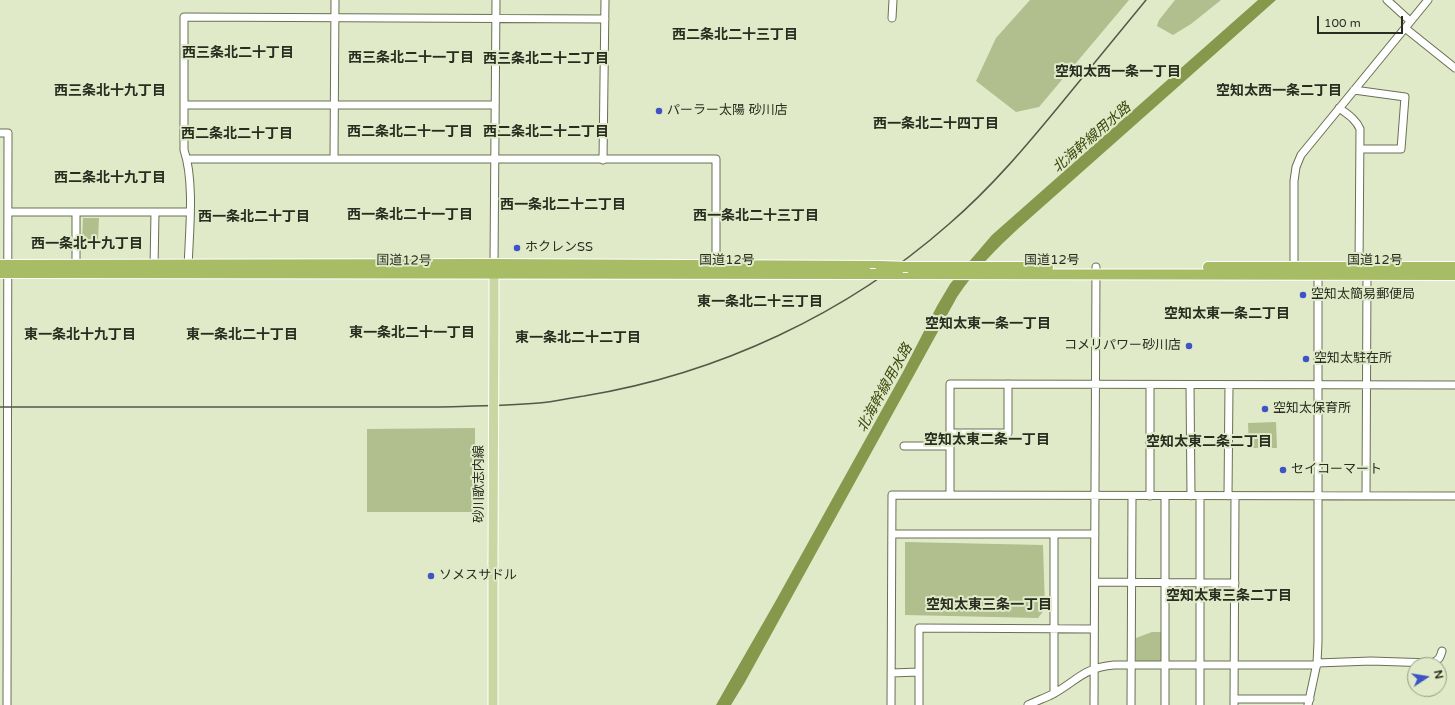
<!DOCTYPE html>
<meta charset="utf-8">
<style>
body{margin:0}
#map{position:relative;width:1455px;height:705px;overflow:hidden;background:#e0eac8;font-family:"Varela Round",sans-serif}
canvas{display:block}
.north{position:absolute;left:1407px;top:657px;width:40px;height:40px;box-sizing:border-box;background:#e0eac8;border:1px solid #979e85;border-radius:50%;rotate:78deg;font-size:11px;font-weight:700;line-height:16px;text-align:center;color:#292d20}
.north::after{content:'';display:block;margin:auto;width:14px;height:18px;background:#3d53c6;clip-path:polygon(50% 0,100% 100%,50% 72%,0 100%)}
.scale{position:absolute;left:1317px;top:16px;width:86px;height:18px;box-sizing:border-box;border:2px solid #292d20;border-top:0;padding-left:5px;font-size:12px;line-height:14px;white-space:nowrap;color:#292d20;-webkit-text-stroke:3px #e0eac8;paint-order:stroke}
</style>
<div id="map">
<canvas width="1455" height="705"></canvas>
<div class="north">N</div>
<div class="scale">100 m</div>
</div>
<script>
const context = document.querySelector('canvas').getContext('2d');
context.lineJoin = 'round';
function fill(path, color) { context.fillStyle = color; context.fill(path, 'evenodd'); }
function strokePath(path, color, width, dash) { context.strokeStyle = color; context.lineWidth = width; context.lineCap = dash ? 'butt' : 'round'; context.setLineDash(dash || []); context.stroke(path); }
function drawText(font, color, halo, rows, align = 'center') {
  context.font = font + ' "Varela Round","Noto Sans JP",sans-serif'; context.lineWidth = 4; context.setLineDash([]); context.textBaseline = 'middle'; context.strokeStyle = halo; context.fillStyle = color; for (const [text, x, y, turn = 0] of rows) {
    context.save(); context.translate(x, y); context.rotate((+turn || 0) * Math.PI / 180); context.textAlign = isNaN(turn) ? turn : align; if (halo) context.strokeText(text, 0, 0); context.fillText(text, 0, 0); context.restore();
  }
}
fill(new Path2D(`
 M1030,0H1129L1039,107L1016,112L976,81L996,38Z
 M1175,0H1221L1191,24L1173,35L1157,26L1159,20Z
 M83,218H99L98,240H82Z
 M1276,422L1277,448H1249L1248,423Z
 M475,428V512H367V429Z
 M905,542L1043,545L1045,609L1038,618L905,615Z
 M1152,632H1163V662H1136V638Z`), '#b1be8d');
fill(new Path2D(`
 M1258,0H1276L1020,227C996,249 976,269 957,297L745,682L731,705H716L774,604L904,370L937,306L950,284L992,235Z`), '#86984c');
const minor = new Path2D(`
 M1387,0L1410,21
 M892,18L893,0
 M1405,28L1455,68
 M1354,90L1405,97L1401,149H1360
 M184,105H495
 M1339,108C1347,114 1356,119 1360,129L1359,267
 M0,133H8L7,705
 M187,159H716V266
 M334,159L335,0
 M603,160L605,0
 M8,212H189
 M494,264L496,0
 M76,268V212
 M154,268L155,212
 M188,269C189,234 195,182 184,150V17L605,19
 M1294,271V181L1296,167L1301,155L1428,0
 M1150,385V496
 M1190,385L1191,496
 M950,433H1008V384
 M904,446H950
 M950,495V384L1455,385
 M1228,496L1229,385
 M1366,496L1367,274
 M892,534H1095
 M1095,582L1235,583
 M1317,663L1371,661L1432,663C1439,660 1440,658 1442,651
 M891,673L919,672
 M1054,693V534
 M1234,699H1310
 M891,705L892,495L1455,496
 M919,705V628L1094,629
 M1028,705C1036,701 1045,698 1053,694C1078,680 1083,668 1114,665H1317
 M1094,705L1096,267
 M1131,705L1132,496
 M1165,705V496
 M1200,705V496
 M1234,705L1235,496
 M1308,705L1317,663L1318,642V271`);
const major = new Path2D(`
 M494,316V268
 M493,562V705`);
const highway = new Path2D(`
 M0,265L494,264L880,266
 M908,267H1048
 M1208,267H1455
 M0,273C290,273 580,274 870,274
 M898,274L1455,275`);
strokePath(minor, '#697153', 9);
strokePath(major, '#fff', 11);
strokePath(highway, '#fff', 12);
strokePath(minor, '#fff', 7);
strokePath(major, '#cad7a3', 9);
strokePath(highway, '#a7bc65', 10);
strokePath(new Path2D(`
 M0,407C102,407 203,407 305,407C349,407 392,407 435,407C470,406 504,406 539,403C554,402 569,398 584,396C718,374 847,314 949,224C992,187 1028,144 1064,100C1091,67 1119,33 1146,0`), '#535847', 1.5);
const majorBridge = new Path2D(`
 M493,562L494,316`);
const highwayBridge = new Path2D(`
 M880,266L908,267
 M870,274H898`);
strokePath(majorBridge, '#fff', 11, []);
strokePath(highwayBridge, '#fff', 12, []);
strokePath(majorBridge, '#cad7a3', 9);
strokePath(highwayBridge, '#a7bc65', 10);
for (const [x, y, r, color] of [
 [659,111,4,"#3d53c6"],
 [517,248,4,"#3d53c6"],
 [1303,295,4,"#3d53c6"],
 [1189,346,4,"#3d53c6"],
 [1306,359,4,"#3d53c6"],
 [1265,409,4,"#3d53c6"],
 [1283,470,4,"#3d53c6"],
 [431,576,4,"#3d53c6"]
]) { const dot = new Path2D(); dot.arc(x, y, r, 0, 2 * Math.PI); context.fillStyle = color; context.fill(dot); strokePath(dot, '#e0eac8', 1.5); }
drawText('13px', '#292d20', '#e0eac8', [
 ["パーラー太陽 砂川店",667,111],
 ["ホクレンSS",525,248],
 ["空知太簡易郵便局",1311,295],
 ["コメリパワー砂川店",1181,346,"right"],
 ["空知太駐在所",1314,359],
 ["空知太保育所",1273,409],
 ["セイコーマート",1291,470],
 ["ソメスサドル",439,576]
], 'left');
drawText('13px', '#292d20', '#e0eac8', [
 ["国道12号",404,261,1],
 ["国道12号",727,261],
 ["国道12号",1052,261],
 ["国道12号",1375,261],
 ["砂川歌志内線",480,484,-90]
]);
drawText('bold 14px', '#292d20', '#e0eac8', [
 ["西二条北二十三丁目",735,35],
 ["西三条北二十丁目",238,53],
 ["西三条北二十一丁目",411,58],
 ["西三条北二十二丁目",546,59],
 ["空知太西一条一丁目",1118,72],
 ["西三条北十九丁目",110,91],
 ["空知太西一条二丁目",1279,91],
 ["西一条北二十四丁目",936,124],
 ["西二条北二十一丁目",410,132],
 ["西二条北二十二丁目",546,132],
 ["西二条北二十丁目",237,134],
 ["西二条北十九丁目",110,178],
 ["西一条北二十二丁目",563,205],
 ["西一条北二十一丁目",410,215],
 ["西一条北二十三丁目",756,216],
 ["西一条北二十丁目",254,217],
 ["西一条北十九丁目",87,244],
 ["東一条北二十三丁目",760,302],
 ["空知太東一条二丁目",1227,314],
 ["空知太東一条一丁目",988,324],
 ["東一条北二十一丁目",412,333],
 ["東一条北十九丁目",80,335],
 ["東一条北二十丁目",242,335],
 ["東一条北二十二丁目",578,338],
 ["空知太東二条一丁目",987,440],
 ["空知太東二条二丁目",1209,442],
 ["空知太東三条二丁目",1229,596],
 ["空知太東三条一丁目",989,605]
]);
drawText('italic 14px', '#3b460c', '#e0eac8', [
 ["北海幹線用水路",1092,138,-41],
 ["北海幹線用水路",885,388,-61]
]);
</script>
